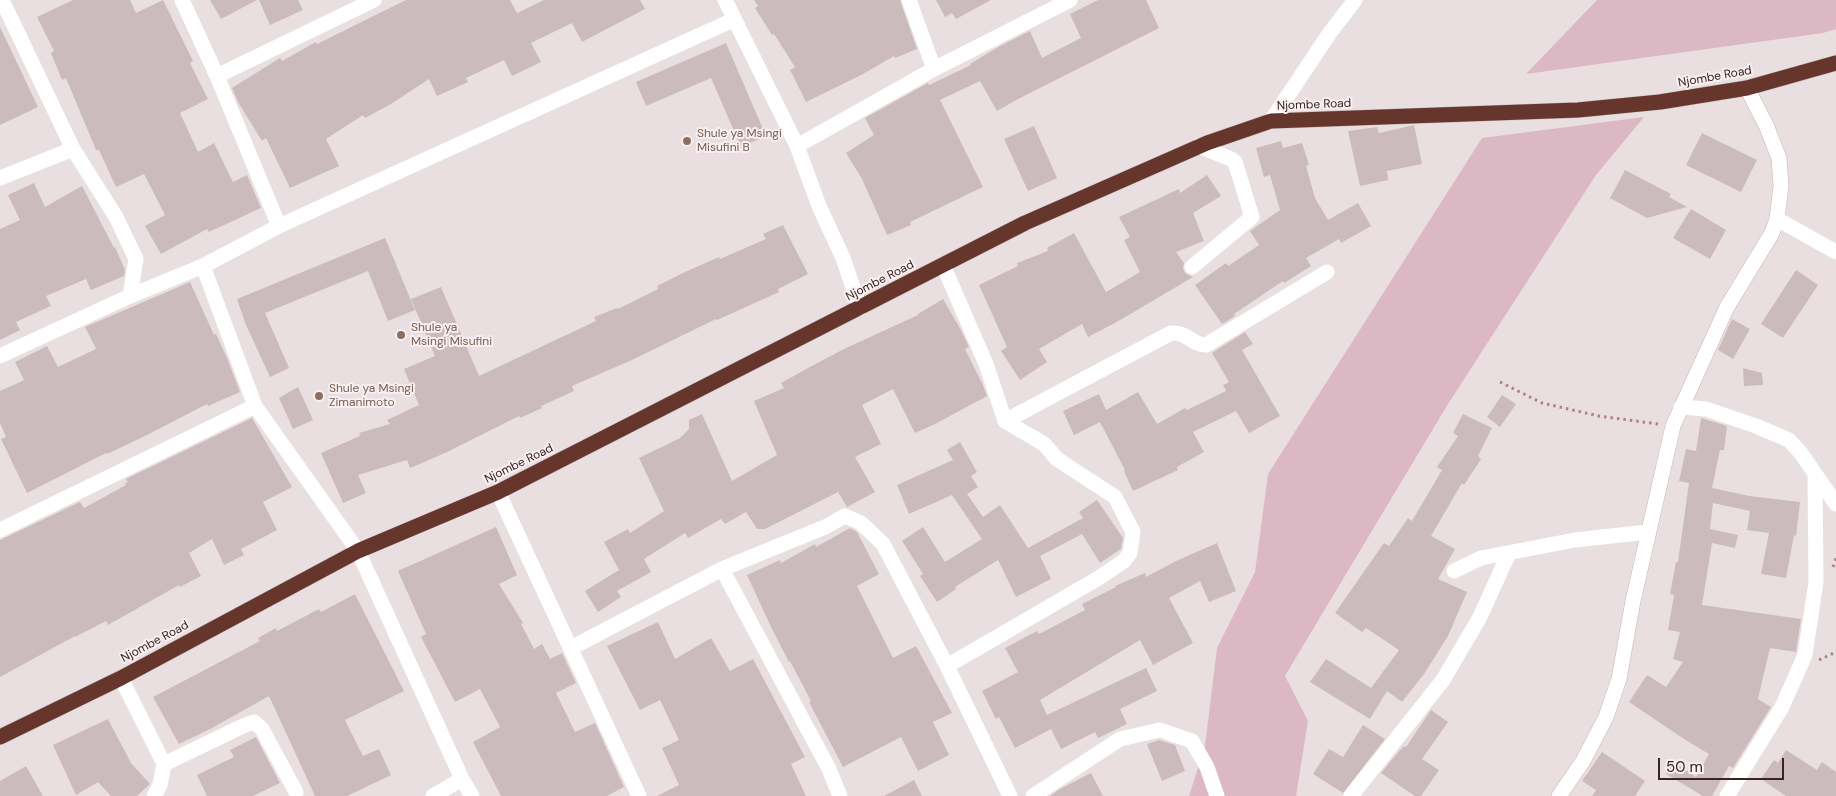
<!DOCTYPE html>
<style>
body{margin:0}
#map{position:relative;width:1836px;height:796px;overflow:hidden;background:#eadfe0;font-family:"DM Sans",sans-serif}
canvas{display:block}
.scale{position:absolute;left:1658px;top:758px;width:126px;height:22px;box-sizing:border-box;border:2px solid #3a2320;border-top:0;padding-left:6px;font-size:15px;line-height:18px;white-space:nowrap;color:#3a2320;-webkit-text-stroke:4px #f7eff0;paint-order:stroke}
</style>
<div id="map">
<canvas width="1836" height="796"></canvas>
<div class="scale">50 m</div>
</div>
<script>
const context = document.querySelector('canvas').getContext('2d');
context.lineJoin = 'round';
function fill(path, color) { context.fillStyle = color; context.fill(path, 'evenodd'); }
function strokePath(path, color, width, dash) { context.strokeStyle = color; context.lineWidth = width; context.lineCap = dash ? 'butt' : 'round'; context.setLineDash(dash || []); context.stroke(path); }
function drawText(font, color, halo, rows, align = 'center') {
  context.font = font + ' "DM Sans",sans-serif'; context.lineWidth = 4; context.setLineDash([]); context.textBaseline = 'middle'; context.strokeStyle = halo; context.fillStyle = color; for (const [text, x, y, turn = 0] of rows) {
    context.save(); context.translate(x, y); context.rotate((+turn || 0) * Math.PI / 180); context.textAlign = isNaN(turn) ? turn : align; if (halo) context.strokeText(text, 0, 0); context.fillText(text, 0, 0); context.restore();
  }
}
fill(new Path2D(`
 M1597,0H1836V29L1823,33L1526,74Z
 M1644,117L1596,175L1448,404L1285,676L1308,721L1296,796H1189L1205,746L1217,648L1255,572L1268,474L1482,138Z`), '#dcb8c5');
fill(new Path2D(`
 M73,0H130L136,13L163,0L193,61L190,63L208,99L180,113L198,152L214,143L233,182L247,175L261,208L209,232L207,229L161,254L145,226L165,215L144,174L116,187L99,150H96L66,78L62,80L51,53L54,51L37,17Z
 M210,0H257L221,19Z
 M259,0H298L303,10L270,25Z
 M406,0H510L517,13L544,0H640L645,9L582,42L572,23L531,43L541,62L512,76L504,60L466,78L468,82L437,96L429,79L391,104L365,118L363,115L326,139L339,166L290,188L266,138L262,141L238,102L232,88L280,58L282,61L316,42L317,44Z
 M754,0H900L917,49L895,58L894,56L863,74L806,102L790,70L795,67L774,34L772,35L755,8L758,6Z
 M936,0H991L956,19L952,13L945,17Z
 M1098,0H1146L1159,28L1020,98L997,111L980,81L940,100L983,187L910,222L911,225L887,235L862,179L846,153L874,135L865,118L928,83L929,85L971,65L970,64L1000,46L1030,31L1042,58L1081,38L1070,14Z
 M0,27L38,107L0,125Z
 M726,43L766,136L741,147L711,78L646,106L636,82Z
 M1414,125L1422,164L1387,171L1388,180L1360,186L1348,131L1377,127L1379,133Z
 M1034,126L1057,178L1028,191L1004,139Z
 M1702,133L1757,160L1741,192L1686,165Z
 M1281,141L1283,148L1302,143L1309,165L1306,166L1315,198L1328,220L1358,203L1371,226L1341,243L1339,239L1306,258L1311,266L1284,283L1283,281L1234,314L1235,316L1222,324L1195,285L1226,263L1228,266L1259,245L1250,231L1280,210L1270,175L1264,177L1256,148Z
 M1625,170L1671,194L1669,197L1687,207L1647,218L1610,198Z
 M1207,175L1221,196L1193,213L1204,241L1176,252L1184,263L1183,268L1185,273L1193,277L1115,323L1088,337L1082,324L1039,349L1047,362L1020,380L1001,351L1007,347L979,285L1018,266L1017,263L1048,251L1047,248L1074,233L1106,292L1140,272L1124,240L1130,237L1119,217L1179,189L1180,193Z
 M34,183L45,207L82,186L114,248L115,247L125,270L124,276L91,290L86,279L46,296L51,306L16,322L20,330L0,340V229L20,220L8,195Z
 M1691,209L1726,230L1710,259L1673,238Z
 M783,225L808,274L778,289L779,292L717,320L716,319L632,360L572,386L574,391L541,406L542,408L520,418L519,416L445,453L410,468L407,460L358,475L366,493L343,503L321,453L360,436L359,433L390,424L387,420L419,405L404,369L435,356L411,299L441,287L479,376L596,321L594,317L617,308L618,309L658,289L657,286L685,272L719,257L720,259L766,239L763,234Z
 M385,238L415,310L388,321L368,271L265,313L289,368L270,377L246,325L237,299Z
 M1796,270L1818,285L1783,338L1761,324Z
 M190,282L214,335L216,334L227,358L240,392L208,406L207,404L143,437L107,454L106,453L27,493L1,439L6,437L0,423V391L24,380L15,362L47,346L58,367L96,349L85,327Z
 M943,299L961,330L969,347L965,349L982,383L987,396L935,424L915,433L893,389L862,405L881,444L855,457L875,492L847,507L838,492L765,529H757L746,512L725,524L721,519L688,538L685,533L644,559L651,572L617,591L621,597L598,612L585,591L619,570L604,542L628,529L630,533L664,511L639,458L680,438L689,429V420L702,414L732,481L777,455L754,401L784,388L781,383L808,368L844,349L918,315V314Z
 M1732,319L1750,329L1733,359L1718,350Z
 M1245,332L1253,344L1242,350L1280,416L1249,433L1236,411L1193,432L1204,452L1177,467L1178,470L1133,491L1124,471L1125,470L1100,422L1074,435L1063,411L1099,394L1106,410L1138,392L1157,424L1185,408L1187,410L1226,391L1223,385L1229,382L1212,353Z
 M1743,368L1762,373L1763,385L1744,386Z
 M298,387L313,420L293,429L279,398Z
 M1502,395L1516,404L1500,427L1487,417Z
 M1463,414L1492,428L1478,456L1481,459L1464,485L1462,483L1431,536L1455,549L1438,579L1467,592L1448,636L1424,674L1402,702L1387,691L1370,719L1310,682L1326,659L1371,688L1399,650L1366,628L1362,632L1335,613L1384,543L1389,546L1408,518L1412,521L1442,470L1437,467L1458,436L1453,433Z
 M252,418L292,487L263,502L277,530L241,549L244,555L224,565L212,539L189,553L201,576L180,587L179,585L108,625L106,621L75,637V636L0,677V540L80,502L84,508L126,485L125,483L128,482L126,479Z
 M1701,418L1727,426L1724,450H1720L1712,488L1749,496L1800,502L1796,536L1794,535L1786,578L1761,574L1769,533L1747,530L1750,511L1713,503L1710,529L1738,535L1735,548L1712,543L1702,605L1801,619L1796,652L1770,648L1758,699L1771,707L1733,768L1729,766L1712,796H1703L1666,774L1674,762L1696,777L1709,754L1684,739L1629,702L1647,675L1666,687L1683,662L1673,659L1680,632L1668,630L1674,595L1670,594L1676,562H1678L1689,483L1679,481L1686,449L1696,451Z
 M960,442L977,472L971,476L978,487L967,494L983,517L1000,505L1028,548L1083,518L1079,512L1097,500L1123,538L1121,549L1100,563L1082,534L1040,556L1051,579L1016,597L998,560L955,587L956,589L937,602L920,576L923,574L902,541L923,527L945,562L982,539L952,495L909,514L897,485L953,460L947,450Z
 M496,527L517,575L499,584L523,623L521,624L534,649L542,644L550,659L562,653L576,683L556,693L575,732L595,723L624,787L607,796H501L473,742L500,727L480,689L455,702L421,637L426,634L398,571Z
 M850,528L857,532L879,574L857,586L893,658L916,646L952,713L933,722L949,755L918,771L901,737L843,767L809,702L811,701L790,661L789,662L771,627L747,575L780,560L781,563L815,544L816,547Z
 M1217,543L1236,591L1209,602L1200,581L1169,598L1193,643L1153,665L1140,640L1040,700L1047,715L1146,668L1157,691L1120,709L1127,724L1098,738L1095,732L1061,749L1051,729L1015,748L999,717L996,719L982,691L1018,672L1005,648L1037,631L1039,634L1085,610L1082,604L1116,587L1115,586L1145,573L1146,577L1176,561Z
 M355,594L404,691L345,720L363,756L379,749L391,775L347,796H315L269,696L212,728L179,744L153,697L260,641L258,638L276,628L277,631L319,609L321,612Z
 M658,622L675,659L711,638L730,671L753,659L805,757L791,764L806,796H657L679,785L662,748L679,740L660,700L640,710L607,646Z
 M1431,710L1448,722L1422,759L1439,770L1421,796H1415L1381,773L1401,749L1404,746L1406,747Z
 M108,719L131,763L150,784L137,796H111L98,782L76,795L53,745Z
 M1363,725L1385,739L1343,793L1313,774L1329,749L1343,757Z
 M256,737L280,783L253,796H207L197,775L234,757L230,750Z
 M1159,740L1175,745L1185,771L1162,781L1147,744Z
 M1786,750L1817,770L1822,762L1836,772V796H1786L1761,779L1774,760L1778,763Z
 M1602,752L1645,781L1635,796H1592L1596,790L1582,781Z
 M26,766L43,796H0V781Z
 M1091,773L1103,796H1050L1060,789Z
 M914,780L922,796H884Z`), '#cbbbbd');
const secondary = new Path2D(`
 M1559,796L1583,761L1606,717L1619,679L1633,601L1673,426L1727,307L1772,233L1777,219L1781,186L1779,158L1766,125L1747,88`);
const highway = new Path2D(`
 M0,737L121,678L358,551L498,492L1025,223L1207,143L1271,121L1578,110L1660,102L1747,88L1836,63`);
strokePath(secondary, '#cab2b2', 16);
strokePath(highway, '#c4bdbc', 16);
strokePath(new Path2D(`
 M1500,382L1542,403L1599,416L1658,424
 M1833,567L1836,558
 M1819,660L1836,652`), '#ae827f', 3, [2.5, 4]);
strokePath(new Path2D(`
 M2,0L73,149L116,217L136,259L130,296
 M182,0L217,76L279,226
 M725,0L797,146L819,206L843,258L860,308
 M909,0L934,69
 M217,76L374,0
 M1271,121L1329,34L1355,0
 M797,146L934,69L1070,0
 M0,178L73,149
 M1777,219L1836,252
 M943,265L986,364L1005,421L1044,444L1057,459L1115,497L1133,532L1130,553L1124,561L1097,579L947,666
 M203,266L255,406L358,551L462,779L472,796
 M1192,267L1252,217L1235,162L1231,159L1199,146
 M0,356L130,296L203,266L279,226L733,20
 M1681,407L1706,409L1756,426L1789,440L1800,452L1836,504
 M1005,421L1171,333C1189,332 1191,345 1206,345L1327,272
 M498,492L639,796
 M0,530L255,406
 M722,569L829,769L840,796
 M1454,571L1481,558L1575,540L1648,532
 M571,648L722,569L825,527L845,516L861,523L883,544L947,666L1010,796
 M121,678L164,764L160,785L154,796
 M164,764L243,726L254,722L262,729L296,792
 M433,796L462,779
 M1033,796L1120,739L1160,730L1192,741L1207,767L1217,796
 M1351,796L1443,680L1480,617L1509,553
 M1727,796L1782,707L1805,655L1816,582L1815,474`), '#fff', 15);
strokePath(secondary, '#fff', 15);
strokePath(highway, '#66352c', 15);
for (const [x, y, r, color] of [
 [687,141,5,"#8d6e63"],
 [401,335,5,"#8d6e63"],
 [319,396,5,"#8d6e63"]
]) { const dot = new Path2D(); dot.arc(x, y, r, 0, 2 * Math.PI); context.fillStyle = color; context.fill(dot); strokePath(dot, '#f7eff0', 2); }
drawText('12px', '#3a2320', '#f7eff0', [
 ["Njombe Road",1715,77,-10],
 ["Njombe Road",1314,105,-2],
 ["Njombe Road",880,281,-27],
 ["Njombe Road",519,464,-26],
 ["Njombe Road",155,642,-28]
]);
drawText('12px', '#785e54', '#f7eff0', [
 ["Shule ya Msingi",697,134],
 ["Misufini B",697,148],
 ["Shule ya",411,328],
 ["Msingi Misufini",411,342],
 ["Shule ya Msingi",329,389],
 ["Zimanimoto",329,403]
], 'left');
</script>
